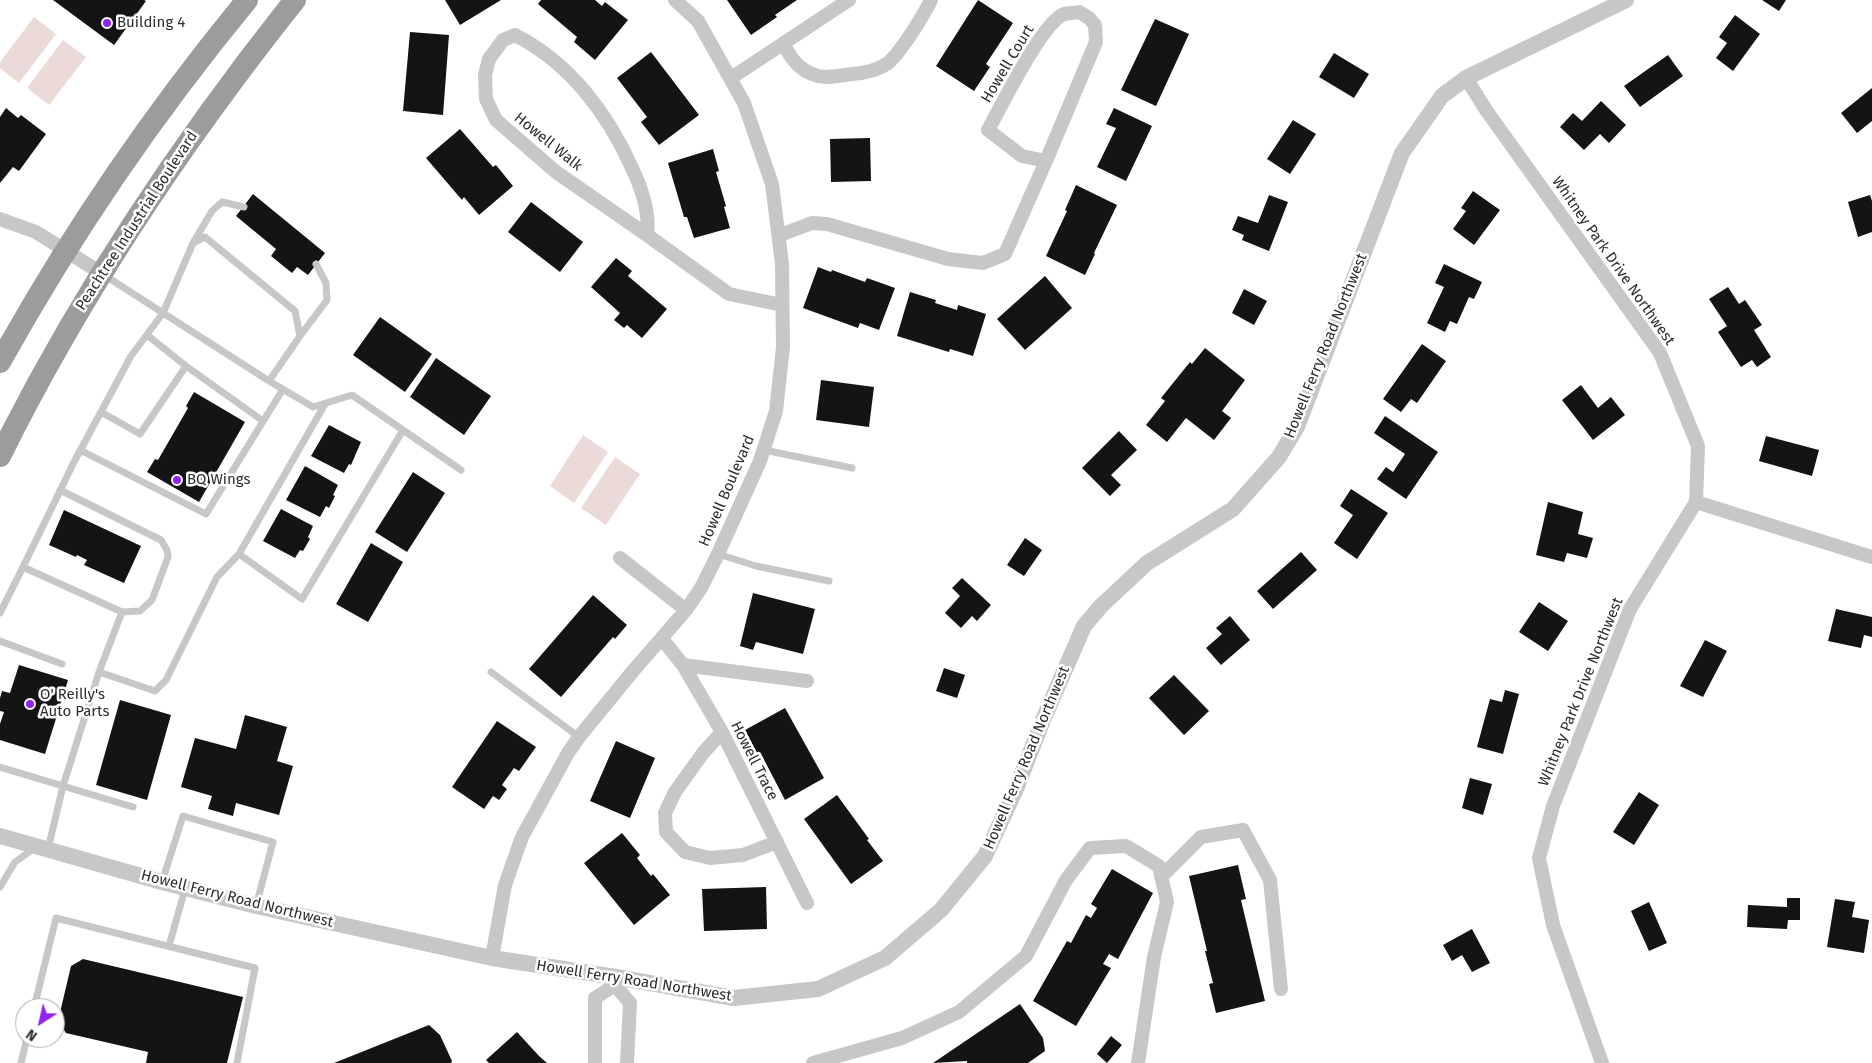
<!DOCTYPE html>
<style>
body{margin:0}
#map{position:relative;width:1872px;height:1063px;overflow:hidden;background:#fff;font-family:"Fira Sans",sans-serif}
canvas{display:block}
.north{position:absolute;left:15px;top:998px;width:50px;height:50px;box-sizing:border-box;background:#fff;border:1px solid #ababab;border-radius:50%;rotate:215deg;font-size:14px;font-weight:700;line-height:20px;text-align:center;color:#2d2d2d}
.north::after{content:'';display:block;margin:auto;width:18px;height:22px;background:#9023ef;clip-path:polygon(50% 0,100% 100%,50% 72%,0 100%)}
</style>
<div id="map">
<canvas width="1872" height="1063"></canvas>
<div class="north">N</div>
</div>
<script>
const context = document.querySelector('canvas').getContext('2d');
context.lineJoin = 'round';
function fill(path, color) { context.fillStyle = color; context.fill(path, 'evenodd'); }
function strokePath(path, color, width, dash) { context.strokeStyle = color; context.lineWidth = width; context.lineCap = dash ? 'butt' : 'round'; context.setLineDash(dash || []); context.stroke(path); }
function drawText(font, color, halo, rows, align = 'center') {
  context.font = font + ' "Fira Sans",sans-serif'; context.lineWidth = 5; context.setLineDash([]); context.textBaseline = 'middle'; context.strokeStyle = halo; context.fillStyle = color; for (const [text, x, y, turn = 0] of rows) {
    context.save(); context.translate(x, y); context.rotate((+turn || 0) * Math.PI / 180); context.textAlign = isNaN(turn) ? turn : align; if (halo) context.strokeText(text, 0, 0); context.fillText(text, 0, 0); context.restore();
  }
}
fill(new Path2D(`
 M34,17L56,34L19,83L0,68V62Z
 M63,40L86,57L49,105L27,88Z
 M583,435L608,452L574,503L550,486Z
 M615,457L640,474L606,525L581,508Z`), '#ecdad9');
fill(new Path2D(`
 M53,0H144L146,1L114,45Z
 M445,0H501L460,25Z
 M541,0H595L602,6L605,2L628,20L595,60L574,42L577,37L538,4Z
 M727,0H797L775,15L777,17L751,35Z
 M978,0L1013,23L986,64L990,67L974,91L936,66Z
 M1762,0H1786L1779,11Z
 M1735,15L1760,34L1733,71L1716,58L1727,43L1719,37Z
 M1155,19L1189,34L1156,106L1121,90Z
 M410,32L449,35L443,115L403,111Z
 M651,52L699,115L659,145L641,122L647,117L617,78Z
 M1334,53L1369,74L1354,98L1319,77Z
 M1668,55L1683,76L1640,107L1624,86Z
 M1872,88V121L1857,133L1841,113Z
 M1601,101L1626,125L1609,143L1600,134L1584,150L1560,127L1573,113L1582,121Z
 M6,108L18,118L21,115L46,134L19,171L13,167L0,183V117Z
 M1114,108L1152,126L1126,181L1097,167L1116,128L1106,124Z
 M1293,120L1316,134L1290,174L1267,159Z
 M460,129L493,167L496,165L513,186L479,215L464,197L462,200L426,158Z
 M870,138L871,181L831,182L830,139Z
 M713,149L719,171L716,172L726,206L724,207L730,228L694,238L687,217H684L668,163Z
 M1076,185L1117,205L1094,253L1095,254L1085,275L1046,256L1067,211L1065,210Z
 M1473,191L1500,210L1474,245L1453,229L1466,211L1461,208Z
 M253,194L325,253L308,275L297,267L292,273L271,256L276,249L236,216Z
 M1269,195L1288,202L1269,251L1242,240L1244,235L1232,230L1238,216L1258,223Z
 M1870,195L1872,201V232L1858,237L1848,202Z
 M531,202L583,242L560,272L508,232Z
 M616,258L632,271L628,276L667,309L642,338L627,325L624,328L614,320L620,313L591,287Z
 M1444,264L1482,282L1474,299L1469,297L1457,324L1450,321L1445,332L1427,323L1444,287L1435,283Z
 M818,267L831,272L832,270L865,282L867,278L895,288L879,330L860,323L858,328L803,308Z
 M1045,276L1072,308L1025,350L997,319Z
 M1728,287L1739,304L1745,300L1762,325L1754,330L1771,357L1757,367L1752,360L1741,367L1718,332L1727,326L1709,299Z
 M1244,289L1267,301L1254,325L1232,313Z
 M910,292L936,300L935,303L957,310L958,305L986,314L973,356L950,349L949,352L897,336Z
 M380,317L432,354L405,392L353,355Z
 M1422,344L1446,361L1417,403L1411,399L1401,412L1383,399Z
 M1205,348L1245,380L1222,411L1231,418L1214,440L1186,418L1167,442L1146,425L1165,401L1161,398L1190,362L1192,364Z
 M436,358L491,396L464,435L410,397Z
 M821,380L874,387L869,427L816,420Z
 M1581,385L1598,408L1611,397L1625,415L1593,440L1562,400Z
 M194,392L245,422L199,502L147,472L155,459L158,460L188,408L186,406Z
 M1385,416L1438,452L1406,499L1377,479L1386,467L1393,472L1405,454L1374,433Z
 M329,425L361,442L351,465L349,464L344,473L311,456Z
 M1119,431L1137,450L1111,475L1121,485L1110,496L1082,468Z
 M1766,436L1819,450L1812,476L1759,461Z
 M305,466L338,485L333,495L335,496L329,508L326,506L320,517L286,500Z
 M413,472L445,493L407,552L375,532Z
 M1351,489L1388,513L1357,559L1334,543L1353,515L1340,506Z
 M1548,502L1583,512L1578,534L1593,538L1587,558L1567,553L1564,562L1536,555Z
 M281,509L313,526L308,537L310,539L303,551L300,550L295,558L263,541Z
 M64,510L141,546L124,583L84,565L87,560L77,555L76,557L49,545Z
 M1025,538L1042,550L1024,576L1007,565Z
 M371,543L403,562L368,622L336,604Z
 M1301,552L1317,570L1273,609L1257,591Z
 M962,578L991,605L977,621L972,616L961,628L945,613L960,596L952,588Z
 M753,593L815,609L803,654L756,642L753,650L740,646Z
 M593,595L627,625L615,639L613,637L561,697L529,669Z
 M1539,602L1568,621L1548,651L1519,632Z
 M1836,609L1872,617V637L1864,635L1861,648L1828,641Z
 M1230,616L1250,640L1221,665L1206,648L1222,634L1216,628Z
 M1705,640L1727,651L1703,697L1680,686Z
 M19,665L68,680L45,754L0,740V724L4,712L0,711V698L2,691L10,693Z
 M944,668L965,675L957,698L936,691Z
 M1174,675L1209,711L1184,735L1149,698Z
 M1505,690L1519,694L1503,754L1477,747L1490,699L1502,702Z
 M120,700L171,715L147,800L96,785Z
 M785,708L824,778L785,800L760,752L757,753L745,730Z
 M245,715L287,727L277,761L293,766L279,815L236,803L233,816L208,809L212,796L181,787L195,738L236,749Z
 M497,721L536,747L519,771L514,768L502,785L507,789L499,800L493,796L484,809L452,787Z
 M616,741L655,758L630,818L590,801Z
 M1470,778L1492,784L1483,815L1462,808Z
 M1639,792L1659,805L1634,845L1613,832Z
 M837,795L869,839L867,840L883,861L851,884L804,819Z
 M622,833L640,855L637,858L651,876L653,874L670,895L634,925L584,863Z
 M1238,865L1246,899L1241,900L1265,1001L1216,1013L1209,984L1213,983L1205,951H1207L1189,876Z
 M1112,869L1153,893L1118,959L1109,954L1103,964L1111,968L1076,1026L1033,1001L1067,941L1071,943L1086,915L1091,918L1097,908L1091,904Z
 M766,887L767,929L704,931L702,889Z
 M1787,898H1800V920H1788L1787,929L1747,927L1748,905L1787,907Z
 M1835,899L1855,902L1852,917L1869,920L1864,953L1827,947Z
 M1649,902L1667,943L1649,951L1631,911Z
 M1472,929L1490,963L1472,972L1462,955L1452,961L1443,945Z
 M83,959L243,997L227,1063H146L148,1052L66,1033L58,1021L71,966Z
 M1020,1004L1043,1038L1045,1051L1028,1063H967V1061L933,1063Z
 M429,1025L440,1035L452,1061L451,1063H334Z
 M517,1032L539,1056L547,1063H489L486,1060Z
 M1111,1036L1122,1045L1107,1063L1097,1054Z`), '#141414');
strokePath(new Path2D(`
 M193,243L212,211L222,202L244,207
 M104,275L269,381L313,407L352,395L461,470
 M300,336L327,300L326,283L316,264
 M186,366L263,421
 M325,404L239,554L302,599L403,430
 M101,412L140,434L186,366L147,335
 M80,450L206,514L283,389
 M764,450L852,468
 M60,490L161,540L167,550L168,557L152,600L140,611L122,612
 M718,554L756,566L829,581
 M23,567L74,462L131,356L163,313L193,243L205,237L295,311L300,336L269,381
 M0,613L23,567L122,612L99,672L155,691L166,680L217,577L239,554
 M0,641L62,664
 M491,672L579,737
 M0,767L133,807
 M48,849L63,786L99,672
 M162,882L183,816L273,842L256,906
 M0,887L15,862L36,847
 M169,946L185,889
 M34,1008L56,918L255,968L237,1063
 M21,1063L27,1038`), '#c7c7c7', 7);
strokePath(new Path2D(`
 M849,0L784,43C790,60 805,76 825,77C834,77 843,75 852,74C865,73 877,71 888,63C901,52 923,16 931,0
 M1079,12L1089,18L1095,25L1096,42L1046,161L1022,156L988,130C1002,105 1041,24 1064,14C1068,13 1074,13 1079,12Z
 M515,35C570,63 608,114 632,168C642,189 650,212 647,235L556,172L496,120L486,99L485,75L489,59L503,40Z
 M731,78L784,43
 M1466,78L1486,110L1660,353L1698,446L1696,502L1630,609L1553,806L1539,858L1553,925L1602,1063
 M0,219L36,232L101,273
 M647,235L729,294L782,305
 M780,235L812,223L827,224L948,259L983,263L1005,254L1046,161
 M1696,502L1872,557
 M620,558L686,610
 M662,639L683,665L722,732L807,903
 M683,665L807,681
 M722,732L703,753L675,792L665,813L666,832L685,852L710,858L743,855L777,842
 M1161,877L1201,837L1243,830L1270,880L1281,989
 M492,958L505,885L522,837L568,753L579,737L633,671L686,610L701,588L718,554L760,461L776,411L783,347L782,264L772,184L744,103L698,21L675,0
 M616,977L615,985L630,1003L627,1063
 M595,1063V998L615,985
 M813,1063L902,1038L959,1012L1026,956L1066,880L1090,848L1126,846L1159,866L1167,902L1154,957L1138,1063`), '#c7c7c7', 14);
strokePath(new Path2D(`
 M0,836L162,882L256,906L492,958L616,977L734,998L818,989L885,958L941,910L985,856L1016,789L1043,720L1084,626L1101,606L1147,563L1233,509L1279,457L1297,427L1402,153L1442,96L1466,78L1626,0`), '#c7c7c7', 16);
strokePath(new Path2D(`
 M0,362C71,234 154,113 247,0
 M0,456C81,293 182,142 295,0`), '#9c9c9c', 22);
for (const [x, y, r, color] of [
 [107,23,5,"#9023ef"],
 [177,480,5,"#9023ef"],
 [30,704,5,"#9023ef"]
]) { const dot = new Path2D(); dot.arc(x, y, r, 0, 2 * Math.PI); context.fillStyle = color; context.fill(dot); strokePath(dot, '#fff', 2); }
drawText('15px', '#2d2d2d', '#fff', [
 ["Building 4",117,23],
 ["BQ Wings",187,480],
 ["O' Reilly's",40,695],
 ["Auto Parts",40,712]
], 'left');
drawText('15px', '#2d2d2d', '#fff', [
 ["Howell Court",1008,64,-59],
 ["Howell Walk",548,142,39],
 ["Peachtree Industrial Boulevard",137,221,-57],
 ["Whitney Park Drive Northwest",1613,261,55],
 ["Howell Ferry Road Northwest",1326,346,-68],
 ["Howell Boulevard",727,491,-67],
 ["Whitney Park Drive Northwest",1581,692,-68],
 ["Howell Ferry Road Northwest",1027,758,-67],
 ["Howell Trace",754,761,63],
 ["Howell Ferry Road Northwest",237,899,14],
 ["Howell Ferry Road Northwest",634,981,9]
]);
</script>
